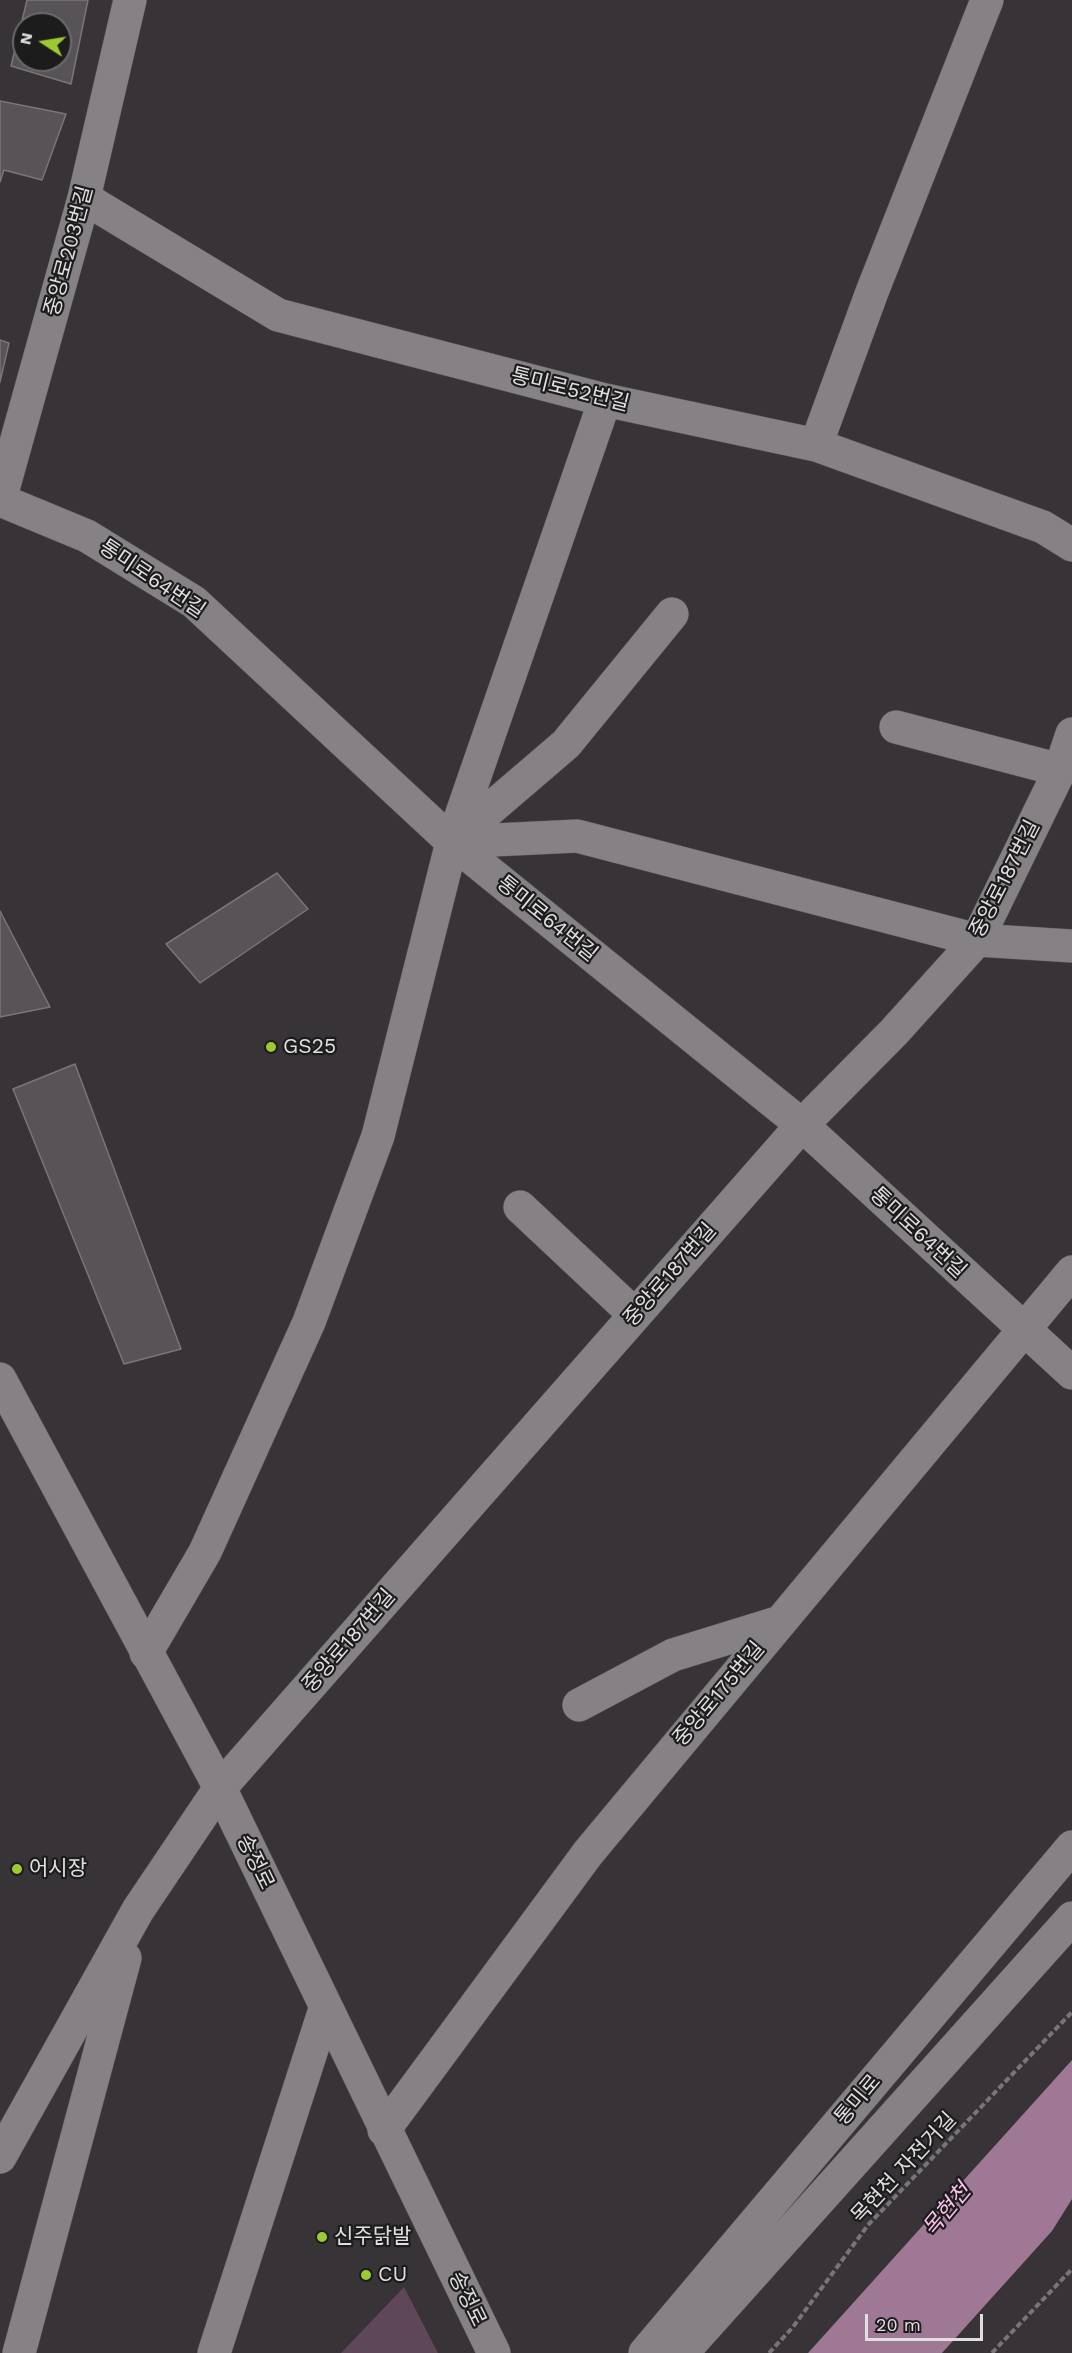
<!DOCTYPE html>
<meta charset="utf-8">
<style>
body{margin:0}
#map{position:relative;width:1072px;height:2353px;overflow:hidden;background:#373336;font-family:"Work Sans",sans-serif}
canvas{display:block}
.north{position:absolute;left:12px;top:12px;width:60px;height:60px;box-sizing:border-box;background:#1d1c1d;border:2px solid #6b6a6b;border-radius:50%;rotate:282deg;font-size:16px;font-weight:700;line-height:24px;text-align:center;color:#e0dee0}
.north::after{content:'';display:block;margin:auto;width:21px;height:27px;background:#9cca31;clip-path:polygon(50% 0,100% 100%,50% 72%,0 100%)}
.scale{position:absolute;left:865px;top:2314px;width:118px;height:27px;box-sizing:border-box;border:3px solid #e0dee0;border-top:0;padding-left:8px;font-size:18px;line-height:21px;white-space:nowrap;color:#e0dee0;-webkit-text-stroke:4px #1d1c1d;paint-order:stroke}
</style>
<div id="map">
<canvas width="1072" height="2353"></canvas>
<div class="north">N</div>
<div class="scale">20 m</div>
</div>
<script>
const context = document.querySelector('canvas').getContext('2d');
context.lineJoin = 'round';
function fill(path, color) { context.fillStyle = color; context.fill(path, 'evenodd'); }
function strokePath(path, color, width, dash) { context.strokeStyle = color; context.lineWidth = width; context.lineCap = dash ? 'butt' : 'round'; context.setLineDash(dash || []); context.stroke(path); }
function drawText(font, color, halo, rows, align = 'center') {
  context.font = font + ' "Work Sans","Noto Sans KR",sans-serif'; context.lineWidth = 4.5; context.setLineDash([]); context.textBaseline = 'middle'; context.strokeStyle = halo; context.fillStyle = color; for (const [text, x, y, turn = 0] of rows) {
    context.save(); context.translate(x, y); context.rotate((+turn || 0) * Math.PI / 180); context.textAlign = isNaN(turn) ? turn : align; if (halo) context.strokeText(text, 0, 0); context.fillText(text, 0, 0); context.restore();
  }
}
fill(new Path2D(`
 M404,2287L438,2353H341Z`), '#5e4758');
fill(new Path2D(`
 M1072,2060V2199L1052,2231L942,2353H808Z`), '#9e7895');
const building = new Path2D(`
 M27,0H88L71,84L11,66ZM24,24H60V60H24Z
 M0,101L66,114L42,180L4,170L0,182Z
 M0,340L9,343L0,382Z
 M277,873L308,909L200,983L166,944Z
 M0,911L50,1007L0,1017Z
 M75,1064L181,1349L124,1364L13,1089Z`);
fill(building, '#575356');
strokePath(building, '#797578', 1.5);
const minor = new Path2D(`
 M84,198L278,315L605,400L816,445L1043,527L1072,545
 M816,445L872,292L987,0
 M0,500L87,536L194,602L452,842L802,1125L1072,1373
 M0,500L84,198L130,0
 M896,727L1060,770
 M454,840L566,744L672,614
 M452,842L577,836L977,940L1072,946
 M520,1207L635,1315
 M146,1653L205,1552L309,1322L378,1136L452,842L605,400
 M579,1705L673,1655L780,1622
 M384,2130L588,1853L1072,1272
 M0,2157L138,1910L220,1788L802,1125L894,1032L977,940L1060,770L1072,734
 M19,2353L125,1958
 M214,2353L325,2009`);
const tertiary = new Path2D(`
 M0,1379L220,1788L494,2353`);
const secondary = new Path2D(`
 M645,2353L1072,1847
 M682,2353L1072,1918`);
strokePath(minor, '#555254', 34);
strokePath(tertiary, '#555254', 34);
strokePath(secondary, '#555254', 34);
strokePath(new Path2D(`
 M769,2353L793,2327L868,2225L1072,2012
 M992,2353L1072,2269`), '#787477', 4, [6, 3]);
strokePath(minor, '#858184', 33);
strokePath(tertiary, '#858184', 33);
strokePath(secondary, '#858184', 33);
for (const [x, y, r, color] of [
 [271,1047,6,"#9cca31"],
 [17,1869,6,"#9cca31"],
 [322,2237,6,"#9cca31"],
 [366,2275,6,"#9cca31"]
]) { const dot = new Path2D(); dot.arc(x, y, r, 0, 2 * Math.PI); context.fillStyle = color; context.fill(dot); strokePath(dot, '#1d1c1d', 2); }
drawText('21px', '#e0dee0', '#1d1c1d', [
 ["중앙로203번길",69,251,-75],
 ["통미로52번길",570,390,14],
 ["통미로64번길",152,579,34],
 ["중앙로187번길",1005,879,-63],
 ["통미로64번길",547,919,39],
 ["통미로64번길",918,1233,43],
 ["중앙로187번길",670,1275,-49],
 ["중앙로187번길",349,1641,-49],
 ["중앙로175번길",719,1694,-50],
 ["송정로",255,1862,64],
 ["통미로",858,2100,-50],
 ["목현천 자전거길",904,2168,-47],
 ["송정로",467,2299,64]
]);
drawText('21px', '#e0dee0', '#1d1c1d', [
 ["GS25",283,1047],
 ["어시장",29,1869],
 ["신주닭발",334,2237],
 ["CU",378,2275]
], 'left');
drawText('italic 22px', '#fdc0ee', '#1d1c1d', [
 ["목현천",947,2210,-50]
]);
</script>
